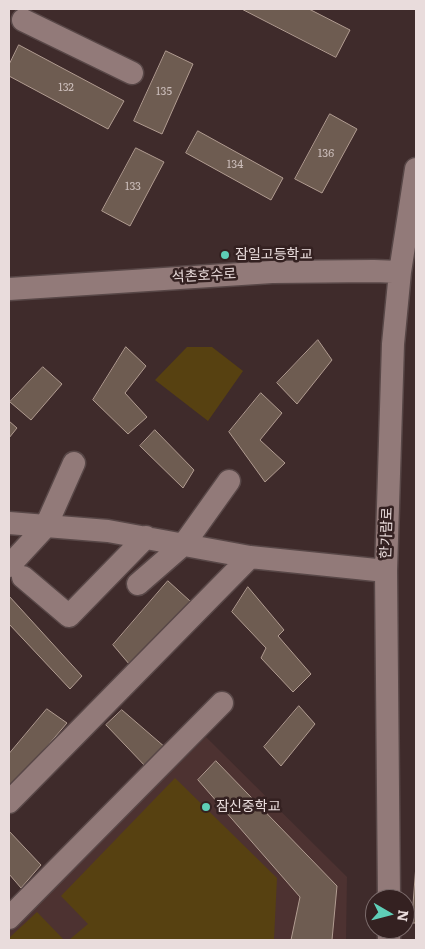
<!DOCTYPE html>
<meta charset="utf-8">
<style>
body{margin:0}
#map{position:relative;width:425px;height:949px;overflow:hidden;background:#3f2b2b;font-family:Literata,serif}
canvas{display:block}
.frame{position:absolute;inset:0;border:10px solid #e9dcdc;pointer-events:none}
.north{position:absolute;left:365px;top:889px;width:50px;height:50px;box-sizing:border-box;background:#342121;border:1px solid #7c6c6c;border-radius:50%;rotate:98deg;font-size:14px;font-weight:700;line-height:20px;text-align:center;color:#e9dcdc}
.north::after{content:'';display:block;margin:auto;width:18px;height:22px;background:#5eceb7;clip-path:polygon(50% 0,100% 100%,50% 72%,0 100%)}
</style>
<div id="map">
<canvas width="425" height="949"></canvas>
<div class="frame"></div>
<div class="north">N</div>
</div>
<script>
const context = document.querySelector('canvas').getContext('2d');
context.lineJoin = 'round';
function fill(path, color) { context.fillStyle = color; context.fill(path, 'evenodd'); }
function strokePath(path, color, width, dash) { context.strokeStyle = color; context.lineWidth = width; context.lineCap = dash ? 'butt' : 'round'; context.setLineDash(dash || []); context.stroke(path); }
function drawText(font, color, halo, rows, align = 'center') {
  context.font = font + ' Literata,"Noto Sans KR",serif'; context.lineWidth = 5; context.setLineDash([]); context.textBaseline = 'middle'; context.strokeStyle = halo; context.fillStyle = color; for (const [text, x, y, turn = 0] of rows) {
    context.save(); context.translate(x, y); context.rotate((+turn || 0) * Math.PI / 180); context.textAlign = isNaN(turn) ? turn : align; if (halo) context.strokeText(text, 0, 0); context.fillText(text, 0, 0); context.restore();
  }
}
fill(new Path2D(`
 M206,737L347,877L346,940H9V932Z`), '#4d3231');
fill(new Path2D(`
 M187,347H212L243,371L208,421L155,380Z
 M175,778L277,878L274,939L273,940H69L88,924L61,896Z
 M37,912L64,940H9V938Z`), '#574111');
const building = new Path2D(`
 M242,9H309L350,30L336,57Z
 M19,45L124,101L108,129L9,76V65Z
 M166,51L193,64L162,134L134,121Z
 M330,114L357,129L322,193L295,179Z
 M198,131L283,178L271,200L186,153Z
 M136,148L164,162L130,226L102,211Z
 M318,340L332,360L297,404L277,383Z
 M126,347L146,366L125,393L147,417L128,434L93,400Z
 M43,367L62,384L31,420L10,402Z
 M261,393L282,413L260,440L285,463L265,482L229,432Z
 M9,421L17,428L9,438Z
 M155,430L194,470L183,488L140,446Z
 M168,581L190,601L135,671L113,645Z
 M248,587L284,630L278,636L311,674L293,692L261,658L266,648L232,612Z
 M9,596L82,676L70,689L9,624Z
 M299,706L315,724L281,766L264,747Z
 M47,709L67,723L9,791V754Z
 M122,710L166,748L147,768L106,725Z
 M216,761L337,886L332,940H291L300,897L198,780Z
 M9,831L41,865L21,888L9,874Z
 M416,865V923H412Z`);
fill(building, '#6e5c51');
strokePath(building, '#b19c91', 1);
const minor = new Path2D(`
 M23,20L132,73
 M9,289L272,272L374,271L400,272
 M9,523L108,531L250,557L386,571
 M9,566L46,526L74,463
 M23,577L69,616L146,537
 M138,584L184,544L229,481
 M9,802L250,557
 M389,899L386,571L393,344L400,272L416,169
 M9,918L222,703
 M389,929V940`);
strokePath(minor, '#584747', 25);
strokePath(minor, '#927a79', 22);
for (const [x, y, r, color] of [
 [225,255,5,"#5eceb7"],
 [206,807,5,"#5eceb7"]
]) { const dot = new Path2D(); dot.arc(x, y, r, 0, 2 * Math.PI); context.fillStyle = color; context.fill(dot); strokePath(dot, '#342121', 2); }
drawText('11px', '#cabcb9', null, [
 ["132",66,88],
 ["135",164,92],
 ["136",326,154],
 ["134",235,165],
 ["133",133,187]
]);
drawText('14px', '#e9dcdc', '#342121', [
 ["잠일고등학교",235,255],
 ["잠신중학교",216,807]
], 'left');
drawText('14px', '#e9dcdc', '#342121', [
 ["석촌호수로",204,276,-3],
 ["한가람로",387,533,-88]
]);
</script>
